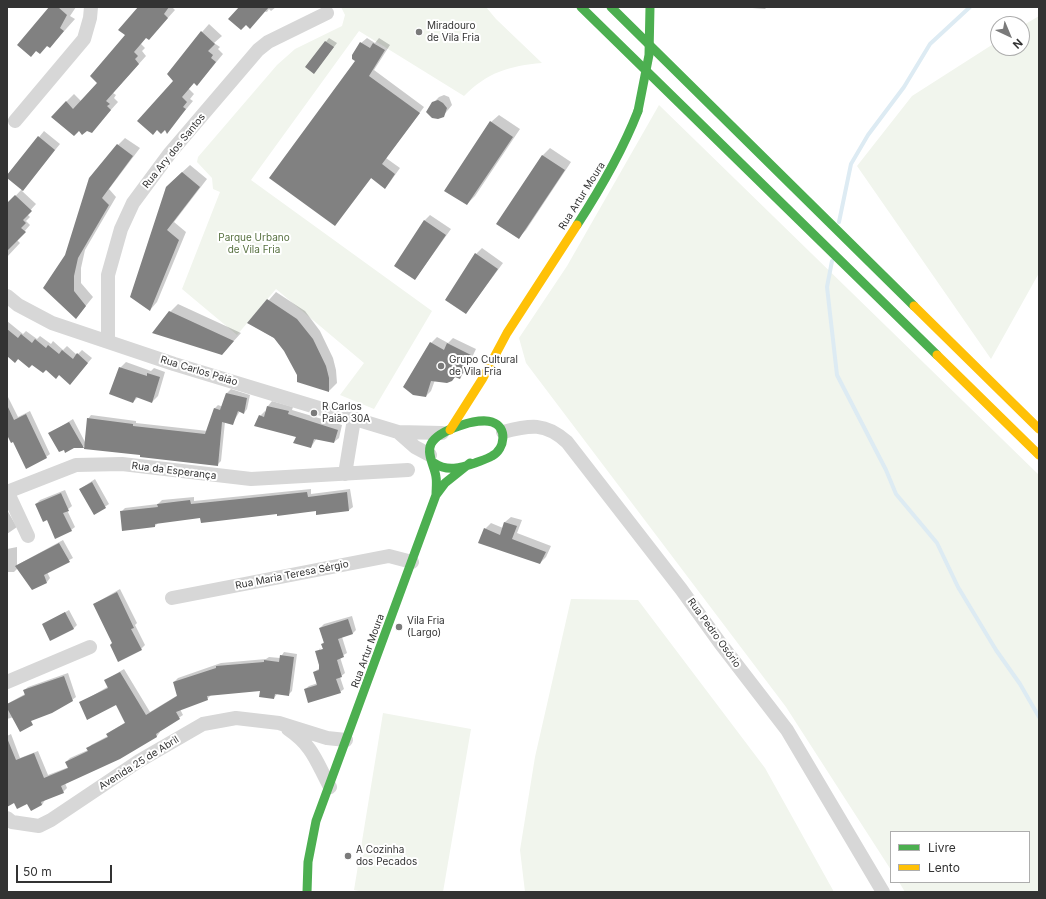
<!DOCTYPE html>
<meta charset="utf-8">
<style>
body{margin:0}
#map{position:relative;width:1046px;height:899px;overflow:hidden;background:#fff;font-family:Inter,sans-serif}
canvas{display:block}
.frame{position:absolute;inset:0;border:8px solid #333;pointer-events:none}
.legend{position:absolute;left:890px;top:831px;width:140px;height:52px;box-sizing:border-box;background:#fff;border:1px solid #adadad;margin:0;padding:5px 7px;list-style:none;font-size:12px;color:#333}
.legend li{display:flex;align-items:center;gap:8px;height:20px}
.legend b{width:20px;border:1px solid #adadad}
.north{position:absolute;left:990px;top:16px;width:40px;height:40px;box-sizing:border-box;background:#fff;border:1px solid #adadad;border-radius:50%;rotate:136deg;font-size:11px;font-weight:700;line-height:16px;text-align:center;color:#333}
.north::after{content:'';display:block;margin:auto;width:14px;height:18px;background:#7a7a7a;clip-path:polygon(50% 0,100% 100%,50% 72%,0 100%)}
.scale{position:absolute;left:16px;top:865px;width:96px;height:18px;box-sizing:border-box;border:2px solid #333;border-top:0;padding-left:5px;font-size:12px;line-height:14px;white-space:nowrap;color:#333;-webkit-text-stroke:3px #fff;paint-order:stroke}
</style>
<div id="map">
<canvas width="1046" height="899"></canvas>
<div class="frame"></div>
<ul class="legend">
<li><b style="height:5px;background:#4caf50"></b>Livre</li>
<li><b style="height:5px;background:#ffc107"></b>Lento</li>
</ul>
<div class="north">N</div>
<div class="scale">50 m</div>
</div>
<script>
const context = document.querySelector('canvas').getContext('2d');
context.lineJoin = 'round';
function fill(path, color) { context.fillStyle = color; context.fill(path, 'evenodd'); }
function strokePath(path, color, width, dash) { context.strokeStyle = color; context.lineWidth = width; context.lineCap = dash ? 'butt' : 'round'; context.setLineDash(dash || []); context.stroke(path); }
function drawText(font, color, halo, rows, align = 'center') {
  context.font = font + ' Inter,sans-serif'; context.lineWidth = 4; context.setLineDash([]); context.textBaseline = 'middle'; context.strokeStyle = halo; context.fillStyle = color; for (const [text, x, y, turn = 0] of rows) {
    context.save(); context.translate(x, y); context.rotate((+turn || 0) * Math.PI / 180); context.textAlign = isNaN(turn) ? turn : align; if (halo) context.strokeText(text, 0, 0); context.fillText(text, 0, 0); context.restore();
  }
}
fill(new Path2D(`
 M341,7H486L496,19L542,63C509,66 488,72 464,96L359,31L251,180L432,311L374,409L340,395L364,363L276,289L237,335L182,289L220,192L213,189L212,178L197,162L198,157L277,65L295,49L342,26L345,15Z
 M1039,16V273L991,359L857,166L912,96L998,41V48H1022V26Z
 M659,105L1039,475V892H905L899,882H1029V832H891V870L786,707L526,363L519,338L567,266Z
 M571,599L638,600L765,768L834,892H525L520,850L535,757Z
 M383,713L471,729L443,892H365L354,890Z`), '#f1f5ed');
fill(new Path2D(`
 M50,7H76L70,16L75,19L50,47Z
 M139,7H172L175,10L149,39L146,37L141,44L145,48L142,51L146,56L113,93L116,95L114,98L118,102L91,132L66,102L74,94L81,101L98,83L126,35Z
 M240,7H276L271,11L269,9L267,12Z
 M739,7H767L765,9Z
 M209,24L222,36L214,43L220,47L218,49L223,54L204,77L194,82L188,88L194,94L190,99L193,101L167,132L175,81L202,32Z
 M329,38L337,43L317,69L306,66Z
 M367,38L375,43L379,38L390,45L374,70L424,107L386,158L400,168L390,182L385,188L372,177L335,225L356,60L361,43Z
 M444,95L449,97L452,105L443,116L433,103L439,97Z
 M499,115L520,129L475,196L467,204L491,122Z
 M44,131L60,144L22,191L36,204L27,214L30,217L26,221L30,225L17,240L20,243L7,257V205L22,189L7,177Z
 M125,138L140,148L109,189L116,197L85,250L81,268V283L93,297L76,318L66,256L118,145Z
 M550,148L571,162L526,230L519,237L498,224L543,155Z
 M190,165L207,179L174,222L186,232L157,302L150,310L166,187Z
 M430,215L451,229L415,279L395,266L425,220Z
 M482,248L503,263L466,313L476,254Z
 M276,292L305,311L320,331L333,358L336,370L337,383L329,391L298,381V375L290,357L274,338L249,323Z
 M178,304L241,333L222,354L170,312Z
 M7,321L23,334L26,331L37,339L40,336L51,344L53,341L63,350L67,346L77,355L82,350L92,358L74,379L19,358L15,362L7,355Z
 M437,337L448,343L453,338L476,349L465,372L459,377L456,376L435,380L431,391L426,396L431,343Z
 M126,362L151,371L154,368L165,372L158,396L152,402L138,397L133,402L120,368Z
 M231,389L250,395L247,409L244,413L240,411L232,424L225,422L221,461L217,465L85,445L83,447L49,434L73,419L85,442L88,419L91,415L136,421V423L208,431L215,408L218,405L223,407L227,393Z
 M7,395L18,417L30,411L50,454L46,457L13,440L7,433Z
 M272,401L293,407L292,410L342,425L339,438L334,442L317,438L311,447L297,436L260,416L265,411L266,412L268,406Z
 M95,479L109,504L94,514L80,489Z
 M311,489V494L350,489L353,507L349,510L317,514V510L201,517L159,522L155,526L121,512L125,508L158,504L162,500L194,497V501Z
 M65,490L72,506L67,510L75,527L71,530L48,519L36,504L40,500Z
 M7,510L17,527L7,534Z
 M511,517L522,520L517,533L551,546L546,557L540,563L485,529L491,523L503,528L505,522Z
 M63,540L73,558L47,572L50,578L47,582L18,568L14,572H7V549L17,547V565Z
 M120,589L137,623L135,625L145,645L141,649L94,604Z
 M69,610L77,625L73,629L43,625Z
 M352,616L356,630L353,633L342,637L347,653L340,657L345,673L340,677L344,689L340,692L305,689L309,686L318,683L314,672L320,668L316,652L323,647L322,644L324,642L320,628L324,624ZM327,646L328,648L319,651V649Z
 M284,652L297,654L292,691L289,694H277L274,698L261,690L211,695L207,699L180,709L183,715L159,731L160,732L157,736L65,783L67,788L63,792L45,800L42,805L7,802V736L11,734L20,758L38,751L48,775L69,767L66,762L70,758L88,750L91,745L108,736L107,734L111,731L126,722L116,704L80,703L109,686L106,680L124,669L150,712L178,695L174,682L178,678L221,663L266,659L269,657L280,658Z
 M68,673L76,697L72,700L7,719V704L25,694L24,690L28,687Z`), '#0003');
strokePath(new Path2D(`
 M839,222L851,164L868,135L904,87L930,44L970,7
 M832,261L827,287L837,375L886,470L896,494L937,543L958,587L996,650L1020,684L1039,717`), '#ddebf3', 4);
fill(new Path2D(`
 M49,7H58L67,15L60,28L64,31L50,48L47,46L40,54L36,51L31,57L17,45Z
 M138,7H169L164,14L168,18L149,40L146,38L134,52L138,56L135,59L139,64L106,101L110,104L107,106L111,110L92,133L87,131L82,135L79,131L74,136L51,117L66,101L73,109L97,83L90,76L125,35L118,30Z
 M239,7H269L250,29L246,25L241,30L228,19Z
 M201,31L215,44L208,51L213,55L211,58L216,62L197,86L194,83L182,97L187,102L183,107L186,109L167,134L165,130L161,134L157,130L153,135L137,121L173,81L167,74Z
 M325,41L334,47L314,74L305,67Z
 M360,42L370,48L373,43L385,50L369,76L420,113L382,164L395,174L385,189L371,178L335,226L269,178L355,61L352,59V55Z
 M438,100L443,103L447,108L444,117L438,119L432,118L426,112L432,102Z
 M490,121L513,137L467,205L444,191Z
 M38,136L55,150L23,191L7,178V175Z
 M117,144L133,156L102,198L109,205L78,258L74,276V291L86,306L76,319L43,288L65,255L89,178Z
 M542,155L565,170L519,239L496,224Z
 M182,172L200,187L167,230L179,240L150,311L130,297L166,187Z
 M15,195L32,211L23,220L26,223L21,228L26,232L7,251V203Z
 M424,220L446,235L415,280L394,266Z
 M475,253L498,269L466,314L445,300Z
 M267,299L297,319L313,339L326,366L329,378V392L297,382V375L284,351L274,338L247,323Z
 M169,311L234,341L222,355L152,333Z
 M7,329L18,338L21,334L32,343L35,339L46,348L48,345L59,354L62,350L73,359L77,353L88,363L70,385L59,375L56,379L46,370L43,373L32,365L29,368L18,359L15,363L7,356Z
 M430,342L444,350L447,343L471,355L460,379L455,377L452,381L447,383L431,381L426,397L413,395L403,387Z
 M119,367L147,376V373L160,377L152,403L136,397L133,403L109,394Z
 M226,393L247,398L244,414L238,411L233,425L222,422L218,466L140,457V455L84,449L87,418L133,424V426L205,434L214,408L220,410Z
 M7,405L14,420L26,414L47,458L26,469L13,442L11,443L7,435Z
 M267,406L289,411L288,414L338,430L334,443L314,439L311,448L293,443L296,437L254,426L259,415L264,417Z
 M69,422L84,448H74L65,453L64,450L59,452L48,433Z
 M92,482L106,508L94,515L79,489Z
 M307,492L308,497L347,492L349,511L316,515V511L277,516V514L201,523L200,518L155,524V527L122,531L120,511L158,507L157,504L190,500L191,504Z
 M61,493L69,511L63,513L72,531L55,539L47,520L43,522L35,504Z
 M504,522L517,526L512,539L546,552L540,564L478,543L484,528L500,535Z
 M59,543L70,562L44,575L47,583L32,590L15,566Z
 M117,592L134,628L131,629L142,650L118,662L110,645L112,643L93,604Z
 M65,612L74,629L50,641L42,624Z
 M348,619L353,634L338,639L344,657L337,660L342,677L336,679L341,693L308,703L304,689L317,685L313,672L319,670V665L315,651L323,649L321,644L324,643L319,628Z
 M280,655L294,657L289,696L275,694L274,699L259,697L260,691L207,696L208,700L176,712L180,719L156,734L157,737L120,759L61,786L64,793L41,802L42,805L31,811L27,804L17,809L14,803L7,807V738L16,760L34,753L44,778L68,768L65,762L88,751L86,748L108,737L106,734L125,723L116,705L87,720L79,702L108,688L104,680L120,672L146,715L177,696L173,682L216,668V666L264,662V660L279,662Z
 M64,676L73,701L52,713L31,721L33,725L20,732L7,708V704L25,695L23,690Z`), '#818181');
strokePath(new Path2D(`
 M15,121L84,39L90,18L91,7
 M7,296L18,305L52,323L174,364L398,432L442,433
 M108,341V275L121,229L133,203L170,153L258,50L268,42L327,13
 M398,432L415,447L430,455
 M503,432C530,425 545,422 567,442L681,589L720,643L787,730L883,892
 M345,474L354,419
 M7,491L28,536
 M7,492L76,465L122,464L251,479L408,470
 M172,598L389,556L412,562
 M7,682L90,647
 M288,729C313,746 316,761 330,787
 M7,818L12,822L39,826L51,820L139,761L203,724L236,718L279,723L327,738L346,740`), '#d7d7d7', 14);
strokePath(new Path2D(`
 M581,7L937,355
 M611,7L914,306
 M577,225C601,188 622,152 638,111
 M434,463C447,472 461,468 475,463C480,461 487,459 492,456C505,449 508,427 492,422C479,417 438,430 431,444C426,454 435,467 436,477C437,483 436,489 436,495
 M307,892L308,862L316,821L436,495L445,483L470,463`), '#4caf50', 9);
strokePath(new Path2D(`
 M914,306L1039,429
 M937,355L1039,455
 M450,430L483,378L507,333L577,225`), '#ffc107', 9);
strokePath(new Path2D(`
 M638,111L649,55L650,7`), '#4caf50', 9);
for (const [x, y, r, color] of [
 [419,32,4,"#7a7a7a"],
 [441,366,4,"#7a7a7a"],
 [314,413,4,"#7a7a7a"],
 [399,627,4,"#7a7a7a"],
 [348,856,4,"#7a7a7a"]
]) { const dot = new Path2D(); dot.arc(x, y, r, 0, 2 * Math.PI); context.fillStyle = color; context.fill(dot); strokePath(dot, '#fff', 1.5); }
drawText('10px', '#333', '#fff', [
 ["Miradouro",427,26],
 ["de Vila Fria",427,38],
 ["Grupo Cultural",449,360],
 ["de Vila Fria",449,372],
 ["R Carlos",322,407],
 ["Paião 30A",322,419],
 ["Vila Fria",407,621],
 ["(Largo)",407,633],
 ["A Cozinha",356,850],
 ["dos Pecados",356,862]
], 'left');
drawText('10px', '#333', '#fff', [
 ["Rua Ary dos Santos",174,151,-51],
 ["Rua Artur Moura",582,196,-58],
 ["Rua Carlos Paião",199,371,17],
 ["Rua da Esperança",174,471,7],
 ["Rua Maria Teresa Sérgio",292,575,-11],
 ["Rua Pedro Osório",714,633,54],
 ["Rua Artur Moura",368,651,-70],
 ["Avenida 25 de Abril",139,763,-32]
]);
drawText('10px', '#56703f', '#fff', [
 ["Parque Urbano",254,238],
 ["de Vila Fria",254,250]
]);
</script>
